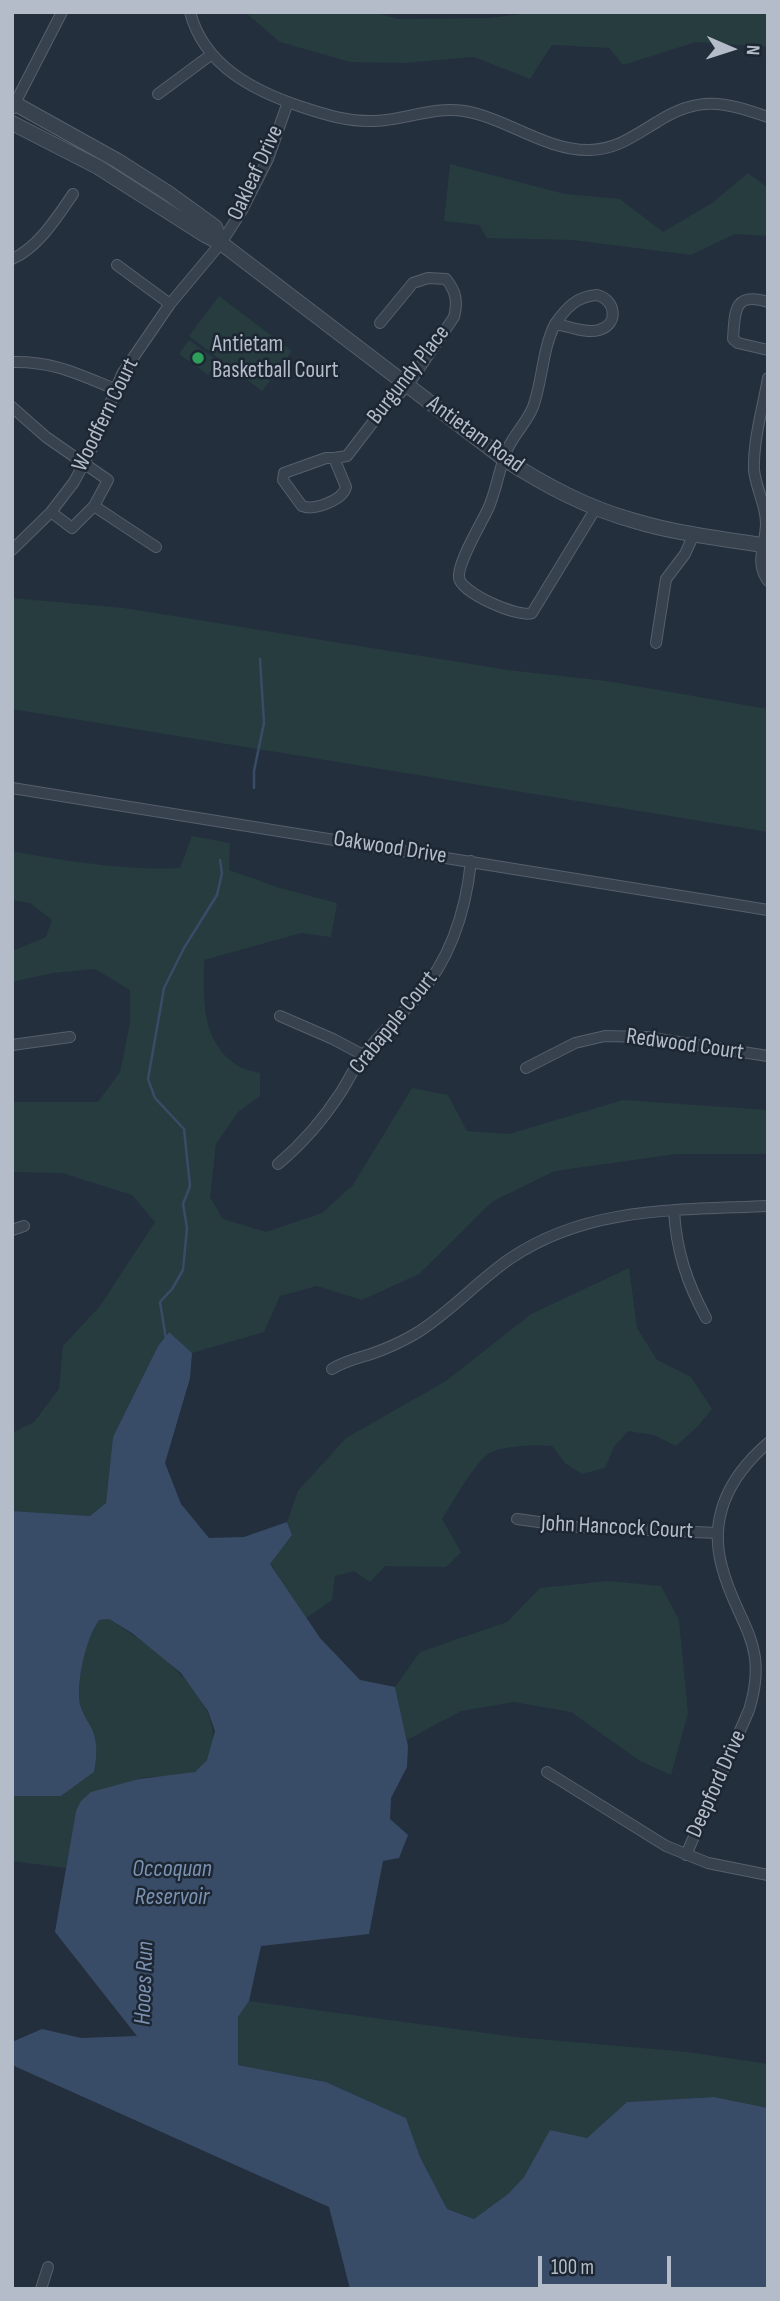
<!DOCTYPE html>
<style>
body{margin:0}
#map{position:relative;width:780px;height:2301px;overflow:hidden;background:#242f3e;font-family:"Sofia Sans Condensed",sans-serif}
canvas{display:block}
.frame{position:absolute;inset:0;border:14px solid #b4bcc9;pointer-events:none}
.north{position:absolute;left:696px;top:14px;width:70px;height:70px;-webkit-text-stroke:5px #1d2633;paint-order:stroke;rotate:93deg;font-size:19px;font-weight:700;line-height:28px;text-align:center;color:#b4bcc9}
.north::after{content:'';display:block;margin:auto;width:24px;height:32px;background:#b4bcc9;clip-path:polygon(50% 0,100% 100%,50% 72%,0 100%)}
.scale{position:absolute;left:538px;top:2256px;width:133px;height:32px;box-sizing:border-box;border:4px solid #b4bcc9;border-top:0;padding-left:9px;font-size:21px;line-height:24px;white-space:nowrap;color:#b4bcc9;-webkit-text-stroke:5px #1d2633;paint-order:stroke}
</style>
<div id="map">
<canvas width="780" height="2301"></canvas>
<div class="frame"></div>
<div class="north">N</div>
<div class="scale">100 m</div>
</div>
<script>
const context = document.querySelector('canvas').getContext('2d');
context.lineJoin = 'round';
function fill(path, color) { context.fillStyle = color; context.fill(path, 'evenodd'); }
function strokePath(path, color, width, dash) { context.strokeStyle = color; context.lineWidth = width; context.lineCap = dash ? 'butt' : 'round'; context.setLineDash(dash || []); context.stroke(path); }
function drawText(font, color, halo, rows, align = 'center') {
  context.font = font + ' "Sofia Sans Condensed",sans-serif'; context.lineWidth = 5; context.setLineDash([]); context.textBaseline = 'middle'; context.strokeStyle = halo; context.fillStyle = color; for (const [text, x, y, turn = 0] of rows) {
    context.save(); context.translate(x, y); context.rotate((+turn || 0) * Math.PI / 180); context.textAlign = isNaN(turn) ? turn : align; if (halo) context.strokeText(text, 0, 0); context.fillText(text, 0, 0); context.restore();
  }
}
fill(new Path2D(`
 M245,12H373L398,19L489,18L538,12H768V47L696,42L623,65L609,48L552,45L530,79L474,57L404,63L350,62L280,42Z
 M450,164L565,194L620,199L663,232L712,203L748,173L768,188V236L735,234L691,255L573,240L487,238L479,225L444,221Z
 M219,296L292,351L262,391L189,336Z
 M189,340L218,361L208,375L179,354Z
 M12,598L124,608L508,670L607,681L768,709V832L12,709Z
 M192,836L230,843L229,870L280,888L337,903L331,937L301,933L204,960C204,999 200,1038 235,1064C241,1069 252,1071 260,1073V1096L238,1112L216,1144L210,1197L223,1219L266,1232L322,1213L353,1185L412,1088L448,1095L467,1131L509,1134L623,1100L768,1110V1154H676L555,1171L493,1201L419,1274L362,1300L317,1286L280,1296L264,1332L192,1353L168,1332L158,1346L113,1437L106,1503L90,1516L12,1511V1433L34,1422L59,1389L63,1346L100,1306L155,1222L132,1195L62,1173L12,1172V1102H98L120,1072L130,1023V990L95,969L53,973L12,982V951L46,937L52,920L30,903L12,900V851C64,861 128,871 180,868Z
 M629,1268L637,1328L657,1360L691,1377L712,1409L698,1426L676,1446L654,1435L628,1431L614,1447L605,1468L582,1474L566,1464L552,1446C535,1445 501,1445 487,1455C475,1463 451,1505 442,1519L461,1552L446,1567L385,1566L370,1582L354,1571L335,1576L332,1600L306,1618L270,1563L292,1535L287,1522L298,1491L346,1438L446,1381L531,1314Z
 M608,1581L661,1586L679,1620L688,1713L671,1775L640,1761L571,1712L514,1702L461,1711L407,1740L395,1687L420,1652L507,1622L540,1588Z
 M109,1619C146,1642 227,1699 211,1749C208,1758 204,1766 196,1771C183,1779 154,1774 138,1779C117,1786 96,1801 76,1811L66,1868L12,1861V1796H61L94,1772C97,1757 98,1743 92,1729C88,1721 82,1713 80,1704C76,1682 86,1638 99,1620Z
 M249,2001L515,2037L688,2052L768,2064V2108L714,2097L627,2102L587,2138L550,2130L524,2177L508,2194L474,2219L447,2209L420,2157L406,2118L326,2082L238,2065V2017Z`), '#263c3f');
fill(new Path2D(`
 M169,1332L192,1353L190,1378L165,1463L181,1504L209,1538L244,1537L287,1522L292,1535L270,1564L320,1638L360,1680L395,1687L408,1746L407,1767L391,1798L390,1819L408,1835L399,1858L383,1861L369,1934L261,1946L249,2001L238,2017V2065L326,2082L406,2118L420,2157L447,2209L474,2219L508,2194L524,2177L550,2130L587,2138L627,2102L714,2097L768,2108V2289H350L329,2207L12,2065V2042L42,2029L81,2038L137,2036L55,1932L76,1811L81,1801L91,1792L139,1779L195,1772L207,1760L215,1731L208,1711L181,1673L132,1633L109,1619L99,1620C86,1638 76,1682 80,1704C82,1713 88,1721 92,1729C98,1743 97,1757 94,1772L61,1796H12V1511L90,1516L106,1503L113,1437L158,1346Z`), '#394c67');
strokePath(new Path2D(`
 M254,788V771L264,723L260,659
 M166,1339L160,1302L172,1289L183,1270L187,1228L183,1204L190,1186L184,1129L155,1098L148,1079L164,988L184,948L217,895L222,873L220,860`), '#394c67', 2.5);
const minor = new Path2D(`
 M190,12C204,66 254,91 302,107C326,115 349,122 375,121C406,120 433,106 464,111C507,118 545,151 590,150C618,149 635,135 657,122C699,95 724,102 768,117
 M158,94L212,54
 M12,109L62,12
 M12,259C38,248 58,216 73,194
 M117,265L170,304
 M597,295C615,299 620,324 599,330C587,334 568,326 555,324C566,308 577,296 597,295Z
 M768,302C733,291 735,312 733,339L738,343L768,350
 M555,324C542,350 543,379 533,407C527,422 515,433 508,448C499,467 497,489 488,509C481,524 457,563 459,578C462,593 518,618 532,613L596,508
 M12,362C53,361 78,374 115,389
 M768,378C763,407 753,440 754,470C756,489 766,505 766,523C766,545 754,562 768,581
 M12,407L46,437L108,480L94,506L72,528L51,512
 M326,458H334L346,487C343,500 314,511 302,506L283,480L284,473Z
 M334,458L347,456L380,413L408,385L454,317C458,302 456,291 446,279L428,278L413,283L380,323
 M94,506L156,547
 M12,550L51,512L74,482L92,448L122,374L170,304L221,243L241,212L268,159L288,102
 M656,643L666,579L685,554L694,534
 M12,788L768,910
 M280,1016L333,1039L363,1055
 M12,1045L70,1037
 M526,1068L575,1043L605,1036L646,1037L768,1056
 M278,1164C303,1143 323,1120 341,1092C349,1080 354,1067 363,1056C379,1034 399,1017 417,997C451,959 466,910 471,861
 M674,1210C676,1250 687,1283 706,1318
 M12,1230L24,1226
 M332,1369C344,1361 358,1358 371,1354C386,1349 401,1342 415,1334C450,1313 477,1281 511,1258C588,1206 679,1210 768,1206
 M517,1519L575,1527L718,1533
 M547,1772L666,1846L708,1863L768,1875
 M686,1855L749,1710C770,1642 737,1625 722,1567C708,1516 731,1475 768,1443
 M41,2289L48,2267`);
const tertiary = new Path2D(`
 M12,102L118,161L168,193L215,227L221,243
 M12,123L98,167L205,235L221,243L504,459C545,485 587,508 635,521C678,534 724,539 768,546`);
strokePath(minor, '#565f6c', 12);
strokePath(tertiary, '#565f6c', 16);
strokePath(minor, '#38414e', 10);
strokePath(tertiary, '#38414e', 14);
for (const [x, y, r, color] of [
 [198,358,7,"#2e9e5b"]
]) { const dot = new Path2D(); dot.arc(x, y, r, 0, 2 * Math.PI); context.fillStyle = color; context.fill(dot); strokePath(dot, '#1d2633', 2.5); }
drawText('23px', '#b4bcc9', '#1d2633', [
 ["Oakleaf Drive",256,173,-65],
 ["Burgundy Place",409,375,-52],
 ["Woodfern Court",106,415,-64],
 ["Antietam Road",475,435,36],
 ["Oakwood Drive",390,848,9],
 ["Crabapple Court",394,1023,-51],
 ["Redwood Court",685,1045,8],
 ["John Hancock Court",617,1528,3],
 ["Deepford Drive",717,1784,-66]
]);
drawText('23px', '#b4bcc9', '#1d2633', [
 ["Antietam",212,345],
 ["Basketball Court",212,371]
], 'left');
drawText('italic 24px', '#7c92b1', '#1d2633', [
 ["Occoquan",172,1870],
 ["Reservoir",172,1898],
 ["Hooes Run",145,1983,-88]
]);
</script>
